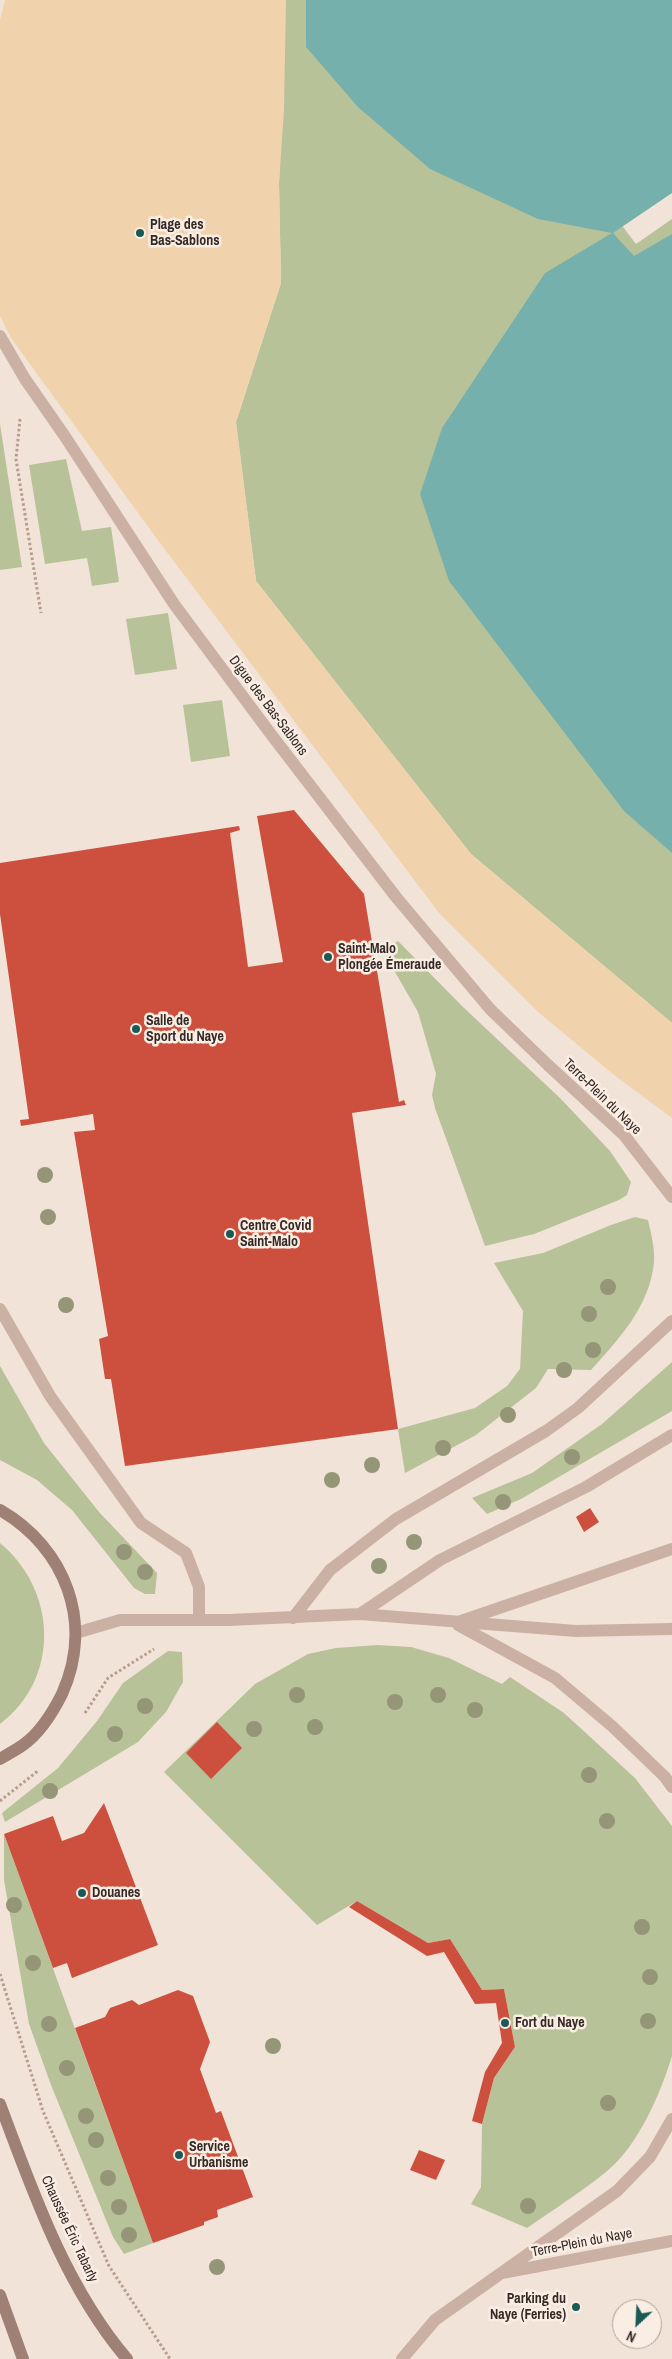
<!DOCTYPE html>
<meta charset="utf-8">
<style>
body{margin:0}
#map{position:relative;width:672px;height:2359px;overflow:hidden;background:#f2e3d8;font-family:"Archivo Narrow",sans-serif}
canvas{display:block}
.north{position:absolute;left:612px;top:2299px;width:50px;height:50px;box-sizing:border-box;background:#faeee4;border:1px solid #ab9f98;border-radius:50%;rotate:205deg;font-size:14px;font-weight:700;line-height:20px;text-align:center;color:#352926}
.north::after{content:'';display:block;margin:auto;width:18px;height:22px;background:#1a5956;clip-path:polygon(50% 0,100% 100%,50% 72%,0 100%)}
</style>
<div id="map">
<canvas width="672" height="2359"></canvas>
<div class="north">N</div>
</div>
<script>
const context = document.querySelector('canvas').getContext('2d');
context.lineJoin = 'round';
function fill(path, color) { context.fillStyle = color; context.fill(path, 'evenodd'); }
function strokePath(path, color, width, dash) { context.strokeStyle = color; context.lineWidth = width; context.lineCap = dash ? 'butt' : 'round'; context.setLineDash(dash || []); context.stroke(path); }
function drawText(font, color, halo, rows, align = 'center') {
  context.font = font + ' "Archivo Narrow",sans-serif'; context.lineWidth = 5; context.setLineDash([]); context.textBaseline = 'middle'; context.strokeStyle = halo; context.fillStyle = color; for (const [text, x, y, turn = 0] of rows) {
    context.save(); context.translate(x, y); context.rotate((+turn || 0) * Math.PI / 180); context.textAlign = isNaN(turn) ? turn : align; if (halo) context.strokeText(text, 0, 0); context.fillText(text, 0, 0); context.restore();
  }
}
fill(new Path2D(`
 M285,0H520L601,148L623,227L636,244L672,219V1023L471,854L256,581L236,422L281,283L279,184Z
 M0,424L22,567L0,570Z
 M66,459L82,531L111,527L119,582L92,586L87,558L45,564L29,465Z
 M168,613L177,669L135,675L126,619Z
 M222,700L230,756L191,762L183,705Z
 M398,941L463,1007L560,1098L610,1151L631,1182L627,1195L619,1200L534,1234L485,1246L435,1108L432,1095L436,1074L418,1012L383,951Z
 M635,1217L648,1220C651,1233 655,1248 654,1262C650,1306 619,1339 591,1370L548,1369L536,1388L476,1435L405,1473L398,1429L475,1408L507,1386L520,1369L523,1311L494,1263L543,1253L611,1225Z
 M672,1362V1411L521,1499L487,1514L472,1498L532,1473L602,1424Z
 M0,1366L44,1443L99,1512L157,1573L155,1594H145L134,1588L72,1510L37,1480L0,1460Z
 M0,1543C57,1590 61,1678 0,1724Z
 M378,1645L411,1647L449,1658L502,1684L510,1677L564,1713L635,1778L672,1826V2056C660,2095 638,2146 606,2172C581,2192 553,2210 527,2228L471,2204L481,2187L482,2124L494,2078L515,2047L504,1989L482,1990L450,1939L428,1943L357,1901L317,1925L164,1772L255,1684L308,1654L336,1648Z
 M168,1651L182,1652L183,1682L166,1712L138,1742L5,1822L2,1813L58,1768L97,1721L123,1683Z
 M4,1834L153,2243L124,2254L113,2237L51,2085L29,2024L4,1880Z`), '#b8c298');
fill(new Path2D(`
 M5,0H286L284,110L279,184L281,283L236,422L256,581L471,854L672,1023V1118L614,1075L538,1012L439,913L157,539L11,338L0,316V20Z`), '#f0d2ac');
fill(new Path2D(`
 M306,0H672V193L613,233L634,256L672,234V853L624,811L449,581L420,494L442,428L545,273L612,233L538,219L430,169L358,107L306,47Z`), '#76b0ad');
fill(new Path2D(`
 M294,810L364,894L373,948L382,947L383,951L374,953L399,1102L404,1100L406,1105L352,1113L398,1429L125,1466L111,1379H105L99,1339L108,1336L74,1132L95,1130L93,1114L21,1126L20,1120L29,1119L0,914V863L239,826L240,830L230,833L248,967L283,962L257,816Z
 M590,1508L599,1522L584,1532L576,1517Z
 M217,1722L242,1748L211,1779L186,1753Z
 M104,1803L158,1945L72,1978L67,1963L53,1968L4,1834L53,1816L62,1841L84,1833Z
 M357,1901L428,1943L450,1939L482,1990L504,1989L515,2047L494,2078L482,2124L472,2121L485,2072L502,2043L496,2003L475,2004L444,1952L427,1956L349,1907Z
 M178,1990L193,1996L210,2042L200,2069L216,2113L221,2111L253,2197L217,2210L218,2217L204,2222V2225L153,2243L75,2028L105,2017L110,2008L132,2000L139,2005Z
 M419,2150L445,2160L436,2180L410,2170Z`), '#cc503d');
strokePath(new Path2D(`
 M20,419L16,459L41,613
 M85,1713L108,1678L154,1649
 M0,1801L39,1770
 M0,1974L43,2111L109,2266L170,2359`), '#b69b8e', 3, [2.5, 2.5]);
strokePath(new Path2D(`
 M549,1066L624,1135L672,1197
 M0,1309L50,1396L141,1523L186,1553L199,1587V1620
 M360,1614L440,1560L586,1487L672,1435
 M293,1618L330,1570L396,1519L546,1431L578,1408L672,1321
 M461,1621L672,1549
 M458,1625L555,1678L613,1727L665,1777L672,1787
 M76,1633L120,1620H229L360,1614L576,1631L672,1629
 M502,2273L672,2241
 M402,2359L435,2320L617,2191L650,2157L672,2119`), '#cbb1a4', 12);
strokePath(new Path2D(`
 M0,336L25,379L64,435L174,604L270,733L396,897L490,1009L549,1066`), '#cbb1a4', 12);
strokePath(new Path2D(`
 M0,1510C66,1548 94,1623 62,1694C53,1712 40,1733 23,1745C16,1750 8,1754 0,1759
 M0,2104C33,2192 65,2286 127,2359
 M0,2295L23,2359`), '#9e8075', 12);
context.fillStyle = '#959577';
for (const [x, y] of [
 [45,1175],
 [48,1217],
 [608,1287],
 [66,1305],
 [589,1314],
 [593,1350],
 [564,1370],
 [508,1415],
 [443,1448],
 [572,1457],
 [372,1465],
 [332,1480],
 [503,1502],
 [414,1542],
 [124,1552],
 [379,1566],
 [145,1572],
 [297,1695],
 [438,1695],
 [395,1702],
 [145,1706],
 [475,1710],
 [315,1727],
 [254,1729],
 [115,1734],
 [589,1775],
 [50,1791],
 [607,1821],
 [14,1905],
 [642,1927],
 [33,1963],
 [650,1977],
 [648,2021],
 [49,2024],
 [273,2046],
 [67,2068],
 [608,2103],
 [86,2116],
 [96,2140],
 [108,2178],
 [528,2206],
 [119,2207],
 [129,2235],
 [217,2267]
]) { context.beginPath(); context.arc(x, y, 8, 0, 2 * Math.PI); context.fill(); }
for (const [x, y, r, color] of [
 [140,233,5,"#1a5956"],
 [328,957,5,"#1a5956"],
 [136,1029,5,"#1a5956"],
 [230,1234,5,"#1a5956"],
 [82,1893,5,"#1a5956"],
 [505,2023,5,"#1a5956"],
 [179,2155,5,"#1a5956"],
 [576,2307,5,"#1a5956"]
]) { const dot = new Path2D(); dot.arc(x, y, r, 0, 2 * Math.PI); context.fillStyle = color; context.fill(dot); strokePath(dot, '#faeee4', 2); }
drawText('bold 14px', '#352926', '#faeee4', [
 ["Plage des",150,225],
 ["Bas-Sablons",150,241],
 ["Saint-Malo",338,949],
 ["Plongée Émeraude",338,965],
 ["Salle de",146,1021],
 ["Sport du Naye",146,1037],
 ["Centre Covid",240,1226],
 ["Saint-Malo",240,1242],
 ["Douanes",92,1893],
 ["Fort du Naye",515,2023],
 ["Service",189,2147],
 ["Urbanisme",189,2163],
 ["Parking du",566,2299,"right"],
 ["Naye (Ferries)",566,2315,"right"]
], 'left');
drawText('14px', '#352926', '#faeee4', [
 ["Digue des Bas-Sablons",268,706,53],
 ["Terre-Plein du Naye",602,1097,44],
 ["Chaussée Éric Tabarly",69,2229,65],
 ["Terre-Plein du Naye",582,2243,-11]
]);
</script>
